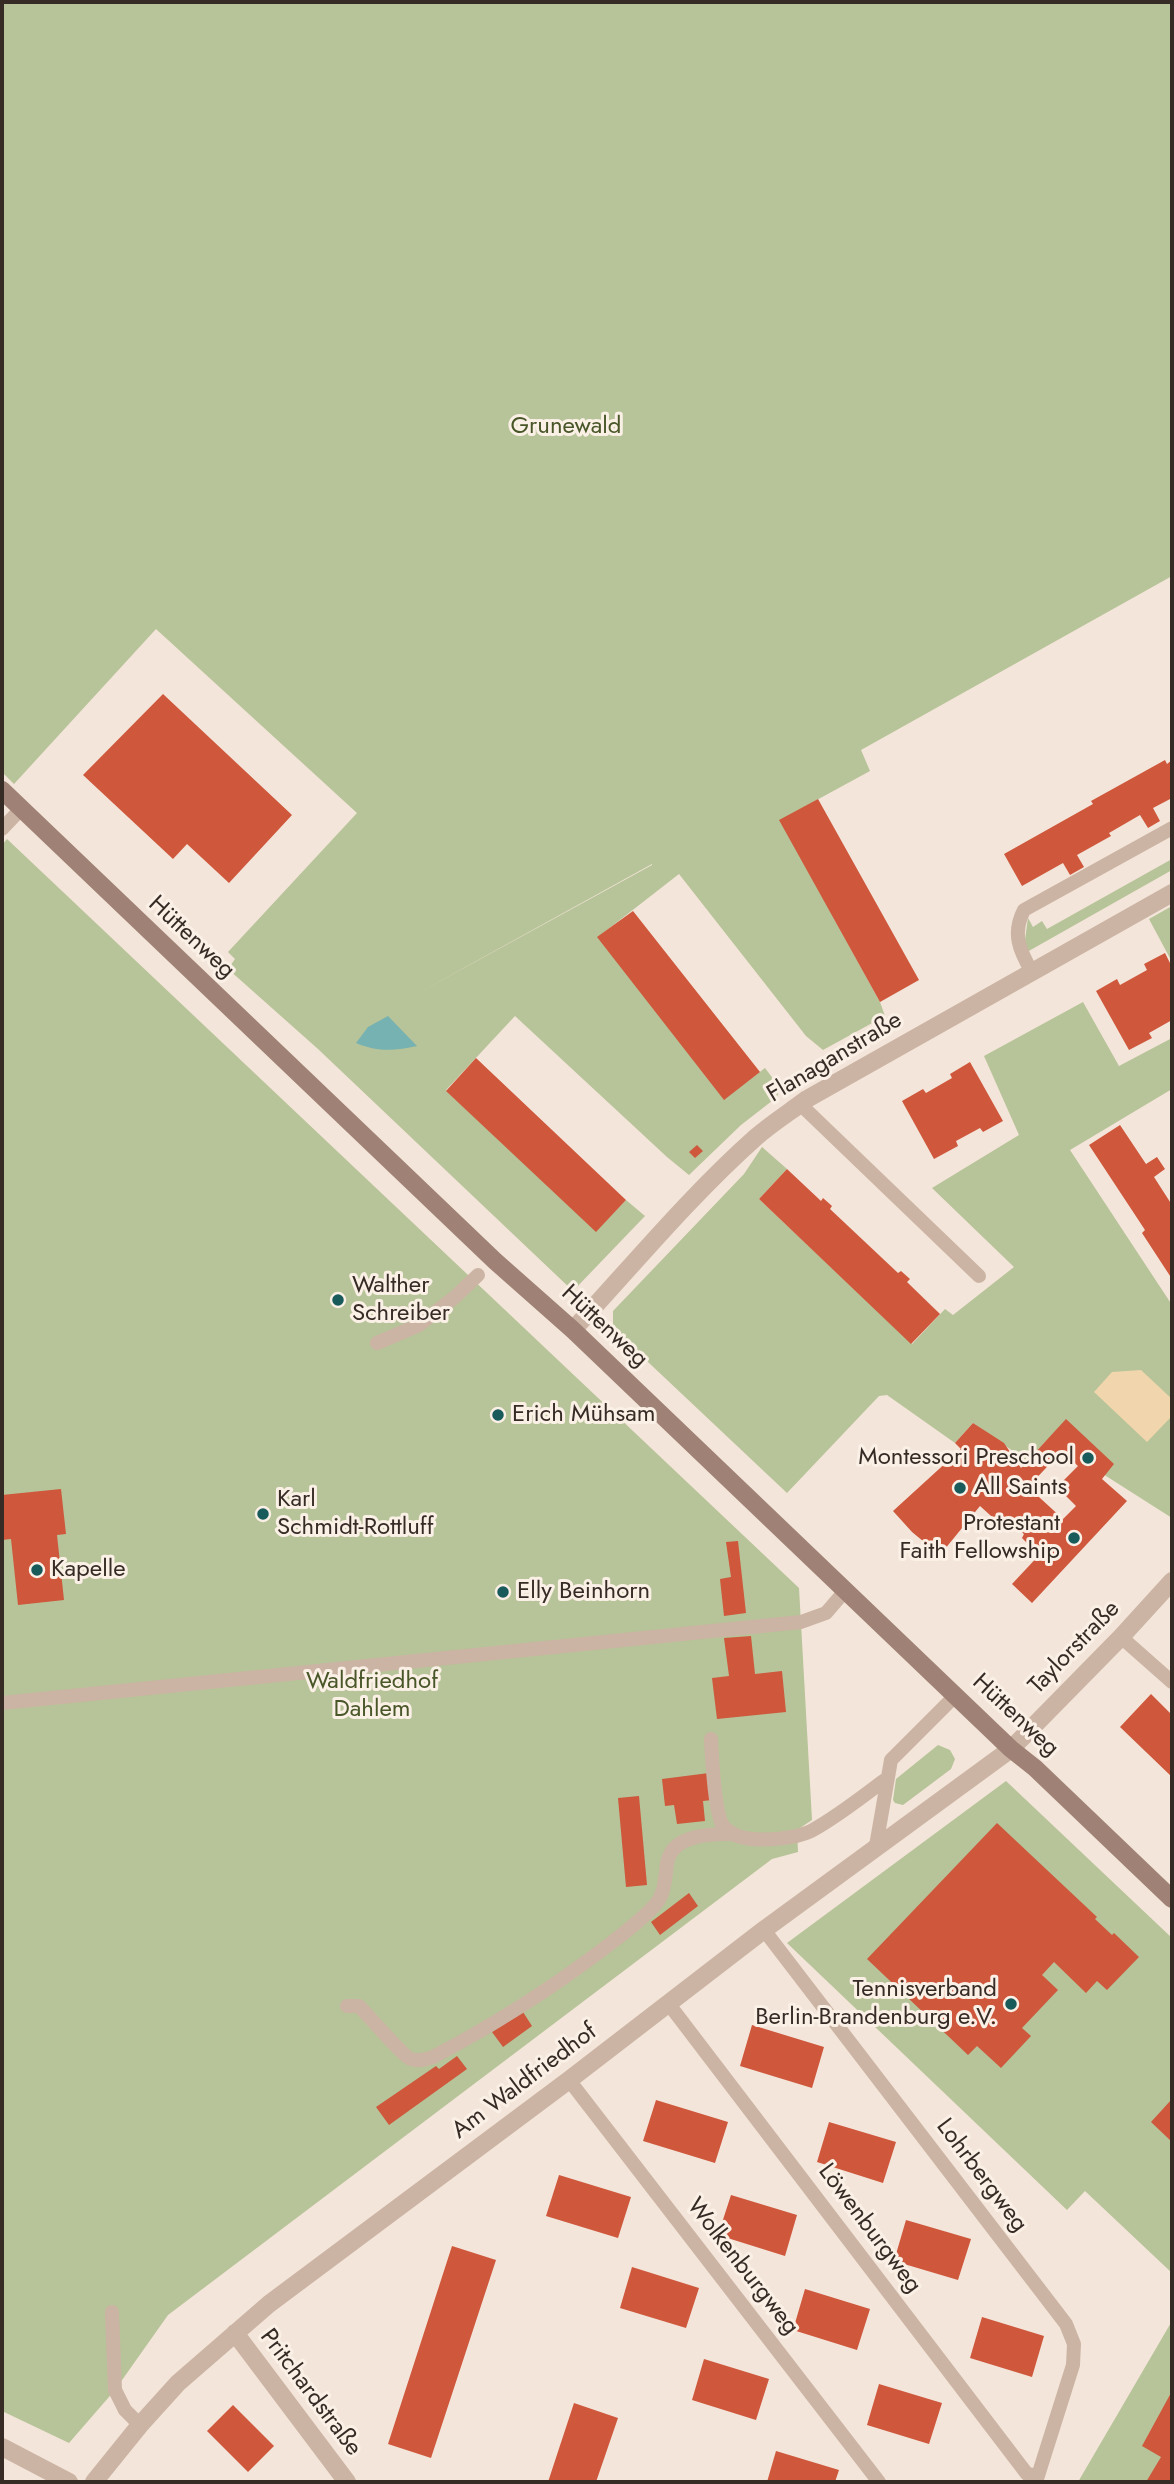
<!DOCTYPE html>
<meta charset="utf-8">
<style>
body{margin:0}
#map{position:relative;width:1174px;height:2484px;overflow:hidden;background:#f3e5d9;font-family:Jost,sans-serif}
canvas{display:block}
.frame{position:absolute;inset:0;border:4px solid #372b26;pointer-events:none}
</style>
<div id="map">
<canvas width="1174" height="2484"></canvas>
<div class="frame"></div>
</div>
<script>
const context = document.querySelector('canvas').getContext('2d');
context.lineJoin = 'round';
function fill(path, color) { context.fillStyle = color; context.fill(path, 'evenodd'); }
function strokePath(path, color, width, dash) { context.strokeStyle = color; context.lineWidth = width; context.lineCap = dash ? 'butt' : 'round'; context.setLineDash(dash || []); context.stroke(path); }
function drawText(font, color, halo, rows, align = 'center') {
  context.font = font + ' Jost,sans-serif'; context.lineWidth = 6; context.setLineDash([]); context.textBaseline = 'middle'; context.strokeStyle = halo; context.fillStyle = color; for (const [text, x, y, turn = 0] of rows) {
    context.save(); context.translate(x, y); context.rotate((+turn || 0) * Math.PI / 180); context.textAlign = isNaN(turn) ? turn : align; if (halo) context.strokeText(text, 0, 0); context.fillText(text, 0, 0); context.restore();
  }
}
fill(new Path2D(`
 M2,2H1172V576L861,750L870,771L780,820L880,1002L885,1016L823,1050L806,1036L679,874L598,937L724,1099L765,1068L780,1088L777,1097L741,1125L689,1175L667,1157L515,1016L446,1090L596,1231L626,1200L645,1216L573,1291L318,1049L228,969L235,959L228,952L357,813L156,629L14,784L2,772ZM652,864V865L413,996Z
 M7,839L799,1588L812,1820L797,1830L798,1852L772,1859L168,2315L115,2390L69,2443L2,2411V845Z
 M1172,859V870L1027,952L1025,940L1028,918L1033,927L1042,921L1047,929Z
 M1172,906V962L1149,919Z
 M1083,1002L1119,1066L1172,1038V1089L1070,1150L1172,1305V1518L1048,1439L1027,1461L973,1423L955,1443L887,1395L879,1396L787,1493L613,1329V1311L744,1174L762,1147L787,1169L759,1199L912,1344L945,1309L953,1315L1014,1267L932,1188L1019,1135L984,1056Z
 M938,1745L950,1750L955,1759L951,1769L903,1805L895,1803L893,1800L896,1779Z
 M1006,1781L1172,1938V2273L1085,2191L1067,2210L787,1943Z
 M1172,2321V2482H1078Z`), '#b7c398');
fill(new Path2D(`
 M1141,1370L1172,1399V1416L1147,1442L1094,1392L1112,1372Z`), '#f1d6ad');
fill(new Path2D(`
 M388,1016L417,1046C395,1051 377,1052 356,1043L368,1027Z`), '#76b2b1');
fill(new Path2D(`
 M163,694L292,815L229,883L187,844L173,859L83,775Z
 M1165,760L1167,764L1172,760V798L1153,808L1160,821L1148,828L1140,815L1109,833L1111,836L1077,855L1084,867L1070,875L1063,863L1022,886L1004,854L1093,804L1091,801Z
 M818,799L919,980L880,1002L779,820Z
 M633,911L760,1072L724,1100L597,937Z
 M1165,953L1172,967V1020L1149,1033L1152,1038L1129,1050L1096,991L1117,979L1120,985L1147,970L1144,964Z
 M476,1058L626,1200L596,1232L446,1091Z
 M970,1062L1003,1121L983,1132L980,1128L956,1141L958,1146L934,1159L902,1101L923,1089L926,1093L952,1078L950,1074Z
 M1120,1125L1146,1164L1157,1157L1165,1169L1154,1177L1172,1205V1279L1142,1233L1145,1230L1089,1145Z
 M697,1145L703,1151L695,1158L689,1152Z
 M787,1169L821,1201L823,1198L832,1206L830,1209L898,1273L901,1271L910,1279L907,1282L940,1314L911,1344L759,1199Z
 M1066,1419L1114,1464L1102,1479L1127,1501L1032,1603L1012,1584L1042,1552L1033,1542L1030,1546L1022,1538L1024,1534L1015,1527L1010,1533L980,1506L940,1555L912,1532L893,1511L961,1449L955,1443L973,1423L1004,1443L1021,1468ZM1062,1451L1078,1466L1057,1487L1076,1506L1063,1519L1028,1487Z
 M61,1489L66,1534L57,1535L64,1600L18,1605L11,1539L2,1540V1495Z
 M738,1541L746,1613L724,1616L720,1579L731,1577L726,1542Z
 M751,1636L755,1674L782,1671L786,1712L717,1719L712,1678L729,1676L724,1638Z
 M1151,1694L1172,1715V1777L1120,1727Z
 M709,1773L712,1800L703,1801L705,1821L677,1824L674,1805L665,1806L662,1779Z
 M639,1796L647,1885L626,1887L618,1798Z
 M997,1823L1097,1917L1095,1919L1112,1935L1114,1933L1139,1957L1107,1990L1097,1981L1086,1993L1054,1962L1042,1975L1058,1990L1022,2028L1031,2036L1001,2068L977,2046L968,2055L867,1959Z
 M689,1893L698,1906L660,1935L651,1922Z
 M523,2012L532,2026L503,2047L492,2032Z
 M752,2025L824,2047L812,2088L740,2066Z
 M457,2056L467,2069L389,2125L376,2107L436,2066L439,2069Z
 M1172,2099V2142L1151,2122Z
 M656,2100L728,2122L715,2163L643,2141Z
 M829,2122L896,2142L883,2183L817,2162Z
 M559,2175L631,2197L618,2238L546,2216Z
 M731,2195L797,2215L785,2256L718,2235Z
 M906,2220L971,2239L958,2280L894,2261Z
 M452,2246L496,2260L431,2458L388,2444Z
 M632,2267L699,2288L686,2328L620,2308Z
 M805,2289L870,2309L857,2350L793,2330Z
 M982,2317L1044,2336L1032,2377L970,2358Z
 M704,2359L769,2379L756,2420L692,2400Z
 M879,2384L942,2403L929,2444L867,2425Z
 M1172,2391V2482H1146L1161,2457L1142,2446Z
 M574,2403L618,2418L596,2482H548Z
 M233,2405L274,2446L248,2472L207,2431Z
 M776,2451L839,2470L835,2482H767Z`), '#ce573c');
strokePath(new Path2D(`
 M2,829L20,810
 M1032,972C1019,950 1012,933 1024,910L1172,828
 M800,1104L979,1276
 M377,1343L419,1325L455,1297L478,1275
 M1121,1637L1172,1682
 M2,1703L801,1622L826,1613L845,1591
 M711,1739C712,1757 714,1809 722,1824C733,1846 791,1841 811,1831C834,1819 865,1795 886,1779
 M876,1846L891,1760L956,1695
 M764,1930L1066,2324L1074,2344L1073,2365L1036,2482
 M668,2003L1027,2474L1038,2476
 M347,2006H359C369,2016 403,2056 411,2059C419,2062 426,2059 433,2057C492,2026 549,1990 602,1950C620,1936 640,1922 655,1905C665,1894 665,1878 667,1864C671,1836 706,1834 729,1834
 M569,2080L879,2482
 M112,2312L115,2390L125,2410L140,2425`), '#ccb4a4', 14);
strokePath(new Path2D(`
 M573,1330C632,1266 691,1195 755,1138C772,1123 790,1112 807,1099L1172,893
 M235,2333L347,2482
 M2,2447L69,2482
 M94,2482L140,2425L178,2383L269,2304L569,2080L765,1929L1011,1749L1121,1637L1172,1581`), '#ccb4a4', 18);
strokePath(new Path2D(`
 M2,790L495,1261L573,1330L1011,1749L1035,1768L1172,1899`), '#9f8275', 18);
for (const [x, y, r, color] of [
 [338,1300,7,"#195a5b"],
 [498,1415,7,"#195a5b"],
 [1088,1458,7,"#195a5b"],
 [960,1488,7,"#195a5b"],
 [263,1514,7,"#195a5b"],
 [1074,1538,7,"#195a5b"],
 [37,1570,7,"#195a5b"],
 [503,1592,7,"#195a5b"],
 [1011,2004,7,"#195a5b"]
]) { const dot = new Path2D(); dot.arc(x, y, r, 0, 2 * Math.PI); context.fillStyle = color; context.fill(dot); strokePath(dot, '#faf0e6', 2.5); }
drawText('24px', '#485628', '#faf0e6', [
 ["Grunewald",566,427],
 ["Waldfriedhof",372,1682],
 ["Dahlem",372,1710]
]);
drawText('24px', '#372b26', '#faf0e6', [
 ["Hüttenweg",191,938,43],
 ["Flanaganstraße",835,1058,-31],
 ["Hüttenweg",604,1327,43],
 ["Taylorstraße",1075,1648,-46],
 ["Hüttenweg",1015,1716,43],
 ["Am Waldfriedhof",525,2082,-37],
 ["Lohrbergweg",981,2176,53],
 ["Löwenburgweg",869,2229,53],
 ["Wolkenburgweg",742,2267,52],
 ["Pritchardstraße",310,2393,53]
]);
drawText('24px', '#372b26', '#faf0e6', [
 ["Walther",352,1286],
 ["Schreiber",352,1314],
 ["Erich Mühsam",512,1415],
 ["Montessori Preschool",1074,1458,"right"],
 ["All Saints",974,1488],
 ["Karl",277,1500],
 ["Schmidt-Rottluff",277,1528],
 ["Protestant",1060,1524,"right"],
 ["Faith Fellowship",1060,1552,"right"],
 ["Kapelle",51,1570],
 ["Elly Beinhorn",517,1592],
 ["Tennisverband",997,1990,"right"],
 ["Berlin-Brandenburg e.V.",997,2018,"right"]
], 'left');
</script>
